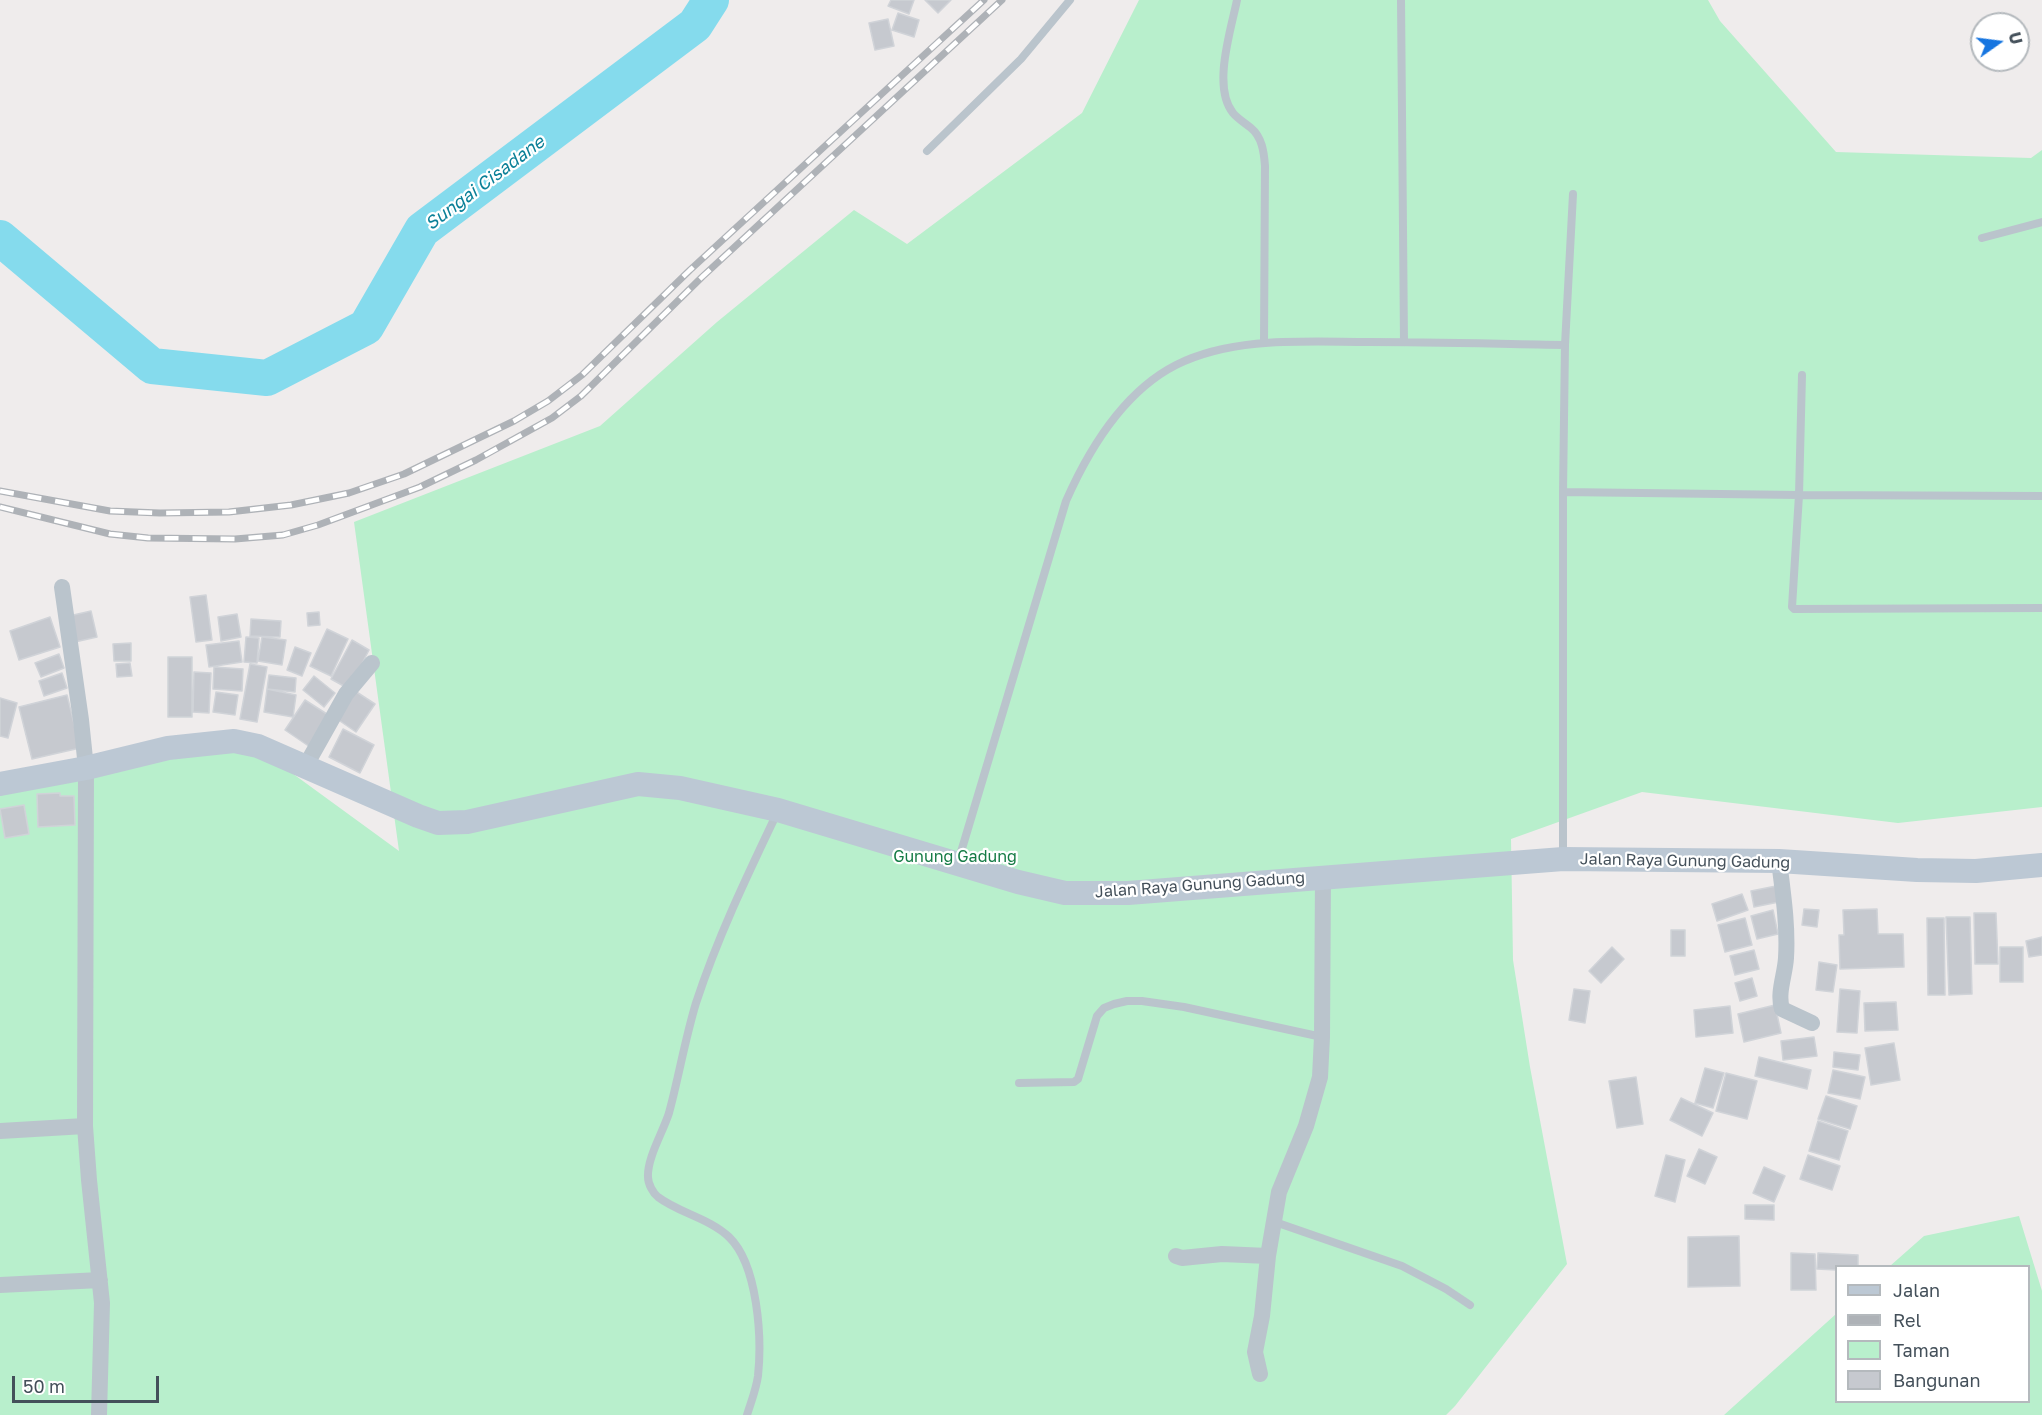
<!DOCTYPE html>
<style>
body{margin:0}
#map{position:relative;width:2042px;height:1415px;overflow:hidden;background:#efecec;font-family:"Golos Text",sans-serif}
canvas{display:block}
.legend{position:absolute;left:1835px;top:1265px;width:195px;height:138px;box-sizing:border-box;background:#fff;border:2px solid #b4b9bd;margin:0;padding:8px 10px;list-style:none;font-size:18px;color:#44505a}
.legend li{display:flex;align-items:center;gap:12px;height:30px}
.legend b{width:30px;border:2px solid #b4b9bd}
.north{position:absolute;left:1970px;top:12px;width:60px;height:60px;box-sizing:border-box;background:#fff;border:2px solid #b4b9bd;border-radius:50%;rotate:76deg;font-size:16px;font-weight:700;line-height:24px;text-align:center;color:#44505a}
.north::after{content:'';display:block;margin:auto;width:21px;height:27px;background:#1675e0;clip-path:polygon(50% 0,100% 100%,50% 72%,0 100%)}
.scale{position:absolute;left:12px;top:1376px;width:147px;height:27px;box-sizing:border-box;border:3px solid #44505a;border-top:0;padding-left:8px;font-size:18px;line-height:21px;white-space:nowrap;color:#44505a;-webkit-text-stroke:4px #fff;paint-order:stroke}
</style>
<div id="map">
<canvas width="2042" height="1415"></canvas>
<ul class="legend">
<li><b style="height:8px;background:#bcc8d4"></b>Jalan</li>
<li><b style="height:8px;background:#aeb2b7"></b>Rel</li>
<li><b style="height:16px;background:#b8efcc"></b>Taman</li>
<li><b style="height:16px;background:#c6c9cf"></b>Bangunan</li>
</ul>
<div class="north">U</div>
<div class="scale">50 m</div>
</div>
<script>
const context = document.querySelector('canvas').getContext('2d');
context.lineJoin = 'round';
function fill(path, color) { context.fillStyle = color; context.fill(path, 'evenodd'); }
function strokePath(path, color, width, dash) { context.strokeStyle = color; context.lineWidth = width; context.lineCap = dash ? 'butt' : 'round'; context.setLineDash(dash || []); context.stroke(path); }
function drawText(font, color, halo, rows, align = 'center') {
  context.font = font + ' "Golos Text",sans-serif'; context.lineWidth = 4.5; context.setLineDash([]); context.textBaseline = 'middle'; context.strokeStyle = halo; context.fillStyle = color; for (const [text, x, y, turn = 0] of rows) {
    context.save(); context.translate(x, y); context.rotate((+turn || 0) * Math.PI / 180); context.textAlign = isNaN(turn) ? turn : align; if (halo) context.strokeText(text, 0, 0); context.fillText(text, 0, 0); context.restore();
  }
}
fill(new Path2D(`
 M1139,0H1708L1720,21L1836,152L2031,158L2042,150V807L1898,823L1642,792L1511,839L1513,960L1530,1067L1567,1264L1455,1406L1446,1415H0V783L86,768L259,749L399,851L354,522L600,426L717,322L854,210L907,244L1082,113Z
 M2019,1216L2042,1291V1415H1724L1836,1314V1402H2028V1266H1890L1924,1236Z`), '#b8efcc');
strokePath(new Path2D(`
 M0,238L152,366L267,378L366,327L422,230L695,25L711,0`), '#85dbed', 36);
const building = new Path2D(`
 M891,0H914L909,14L888,6Z
 M925,0H951L938,13Z
 M898,13L919,20L914,37L892,30Z
 M888,19L894,46L875,50L869,23Z
 M206,595L212,640L196,642L190,597Z
 M91,611L97,637L75,642L69,616Z
 M319,612L320,625L308,626L307,613Z
 M237,614L241,637L221,641L218,617Z
 M50,617L60,647L19,660L10,631Z
 M251,619L281,621L280,637L250,636Z
 M327,629L348,639L331,676L310,666Z
 M246,637L259,638L257,663L244,662Z
 M262,637L286,640L282,665L258,661Z
 M352,640L369,650L349,689L331,679Z
 M239,641L242,662L209,667L206,645Z
 M131,643V661H114L113,644Z
 M295,647L311,653L302,676L287,670Z
 M59,654L64,668L41,677L35,663Z
 M168,657H192V717H168Z
 M130,663L132,676L117,677L116,664Z
 M250,664L267,667L257,722L240,719Z
 M214,667L243,669L242,691L213,689Z
 M194,672L211,673L209,713L193,712Z
 M62,673L67,688L44,696L39,681Z
 M269,675L296,678L295,692L267,689Z
 M314,676L335,693L324,707L303,690Z
 M267,689L296,695L293,717L264,712Z
 M355,691L375,704L356,732L337,719Z
 M216,692L238,695L235,715L213,712Z
 M67,695L80,748L32,759L19,707Z
 M0,698L17,703L8,738L0,736Z
 M305,700L330,716L310,747L285,730Z
 M343,729L374,745L360,773L329,757Z
 M60,793V796H74L75,825L38,827L37,794Z
 M24,805L29,834L5,838L0,809Z
 M1776,886L1779,902L1754,907L1751,891Z
 M1742,894L1748,910L1717,921L1712,904Z
 M1804,909L1819,910L1817,927L1802,925Z
 M1877,909L1878,934H1903L1904,967L1840,969L1839,935H1844L1843,910Z
 M1773,910L1778,934L1757,939L1751,916Z
 M1974,913H1996L1998,964H1975Z
 M1946,917H1970L1972,994L1949,995Z
 M1745,918L1752,945L1725,952L1718,925Z
 M1927,918H1944L1945,995H1928Z
 M1671,930H1685V956H1671Z
 M2042,937V955L2029,957L2026,941Z
 M1612,947L1624,959L1601,983L1589,971Z
 M2000,947H2023V982H2000Z
 M1754,950L1759,969L1735,975L1730,956Z
 M1819,962L1837,965L1833,992L1816,990Z
 M1752,978L1757,996L1740,1001L1735,983Z
 M1574,989L1590,991L1585,1023L1569,1020Z
 M1840,989L1860,991L1857,1033L1837,1032Z
 M1896,1002L1898,1030L1865,1031L1864,1003Z
 M1775,1005L1781,1033L1744,1042L1738,1014Z
 M1730,1006L1733,1033L1696,1037L1694,1010Z
 M1814,1037L1817,1056L1783,1060L1781,1041Z
 M1894,1043L1900,1080L1871,1085L1865,1048Z
 M1834,1052L1860,1055L1858,1070L1833,1067Z
 M1759,1057L1811,1070L1807,1089L1755,1076Z
 M1705,1068L1724,1073L1713,1108L1695,1103Z
 M1833,1070L1865,1077L1860,1099L1828,1093Z
 M1726,1073L1757,1081L1747,1119L1716,1111Z
 M1636,1077L1643,1124L1617,1128L1609,1081Z
 M1826,1096L1857,1106L1850,1129L1818,1119Z
 M1681,1098L1713,1113L1702,1136L1670,1120Z
 M1818,1121L1848,1131L1839,1160L1809,1151Z
 M1699,1149L1717,1157L1705,1184L1687,1176Z
 M1666,1155L1685,1160L1675,1202L1655,1196Z
 M1808,1155L1840,1166L1832,1190L1800,1179Z
 M1764,1167L1785,1176L1774,1202L1753,1193Z
 M1745,1205H1774V1220L1745,1219Z
 M1739,1236L1740,1286L1688,1287V1237Z
 M1791,1253L1815,1254L1816,1290H1791Z
 M1818,1253L1858,1255V1266H1836V1270L1817,1269Z`);
fill(building, '#c6c9cf');
strokePath(building, '#d0d3d8', 1.5);
strokePath(new Path2D(`
 M1237,0C1231,30 1212,87 1233,113C1238,119 1245,123 1251,128C1262,137 1264,152 1265,166L1264,342
 M1401,0L1404,342
 M927,151L1021,59L1070,0
 M1982,238L2042,222
 M1802,375L1799,495L1792,607L1794,609L2042,608
 M1563,492L1799,495L2042,496
 M1563,856V492L1565,345L1573,194
 M958,862L1066,501C1089,449 1123,392 1176,365C1234,336 1306,342 1369,342C1434,342 1500,344 1565,345
 M1019,1083L1074,1082L1078,1079L1097,1016L1104,1008L1114,1004L1127,1001H1142L1184,1007L1322,1037
 M1275,1222L1402,1266L1446,1289L1470,1305
 M747,1415C751,1402 756,1390 758,1376C762,1338 758,1265 729,1237C709,1218 679,1213 658,1197C653,1193 648,1184 648,1177C647,1158 663,1132 669,1113C679,1076 685,1039 696,1003C718,936 748,874 778,811`), '#bac4cc', 8);
strokePath(new Path2D(`
 M62,587L81,720L86,768L85,1126L89,1180L102,1303L99,1415
 M305,767L346,694L372,663
 M1779,861C1783,893 1788,926 1786,958C1785,975 1777,993 1782,1009L1812,1023
 M0,1131L85,1126
 M1176,1256L1182,1258L1222,1254L1268,1256L1279,1192L1306,1126L1320,1077L1322,1037L1323,877
 M0,1285L100,1280
 M1260,1374L1255,1352L1262,1316L1268,1256`), '#bac4cc', 16);
strokePath(new Path2D(`
 M0,784L86,768L168,748L234,741L258,746L418,816L438,823L467,822L638,784L680,788L778,810L1018,882L1065,893H1128L1563,859L1779,861L1917,870L1976,871L2042,865`), '#bcc8d4', 24);
const rail = new Path2D(`
 M0,491L110,511L160,513L229,512L291,505L349,493L404,474L514,421L548,401L582,375L690,270L984,0
 M0,507L110,534L148,538L235,539L283,535L318,525L420,487L476,460L552,418L581,396L702,277L1002,0`);
strokePath(rail, '#aeb2b7', 7);
strokePath(rail, '#fff', 4.5, [14]);
drawText('16px', '#157b45', '#fff', [
 ["Gunung Gadung",955,857]
]);
drawText('16px', '#44505a', '#fff', [
 ["Jalan Raya Gunung Gadung",1685,861,1],
 ["Jalan Raya Gunung Gadung",1200,885,-4]
]);
drawText('italic 18px', '#0b8098', '#fff', [
 ["Sungai Cisadane",485,183,-37]
]);
</script>
